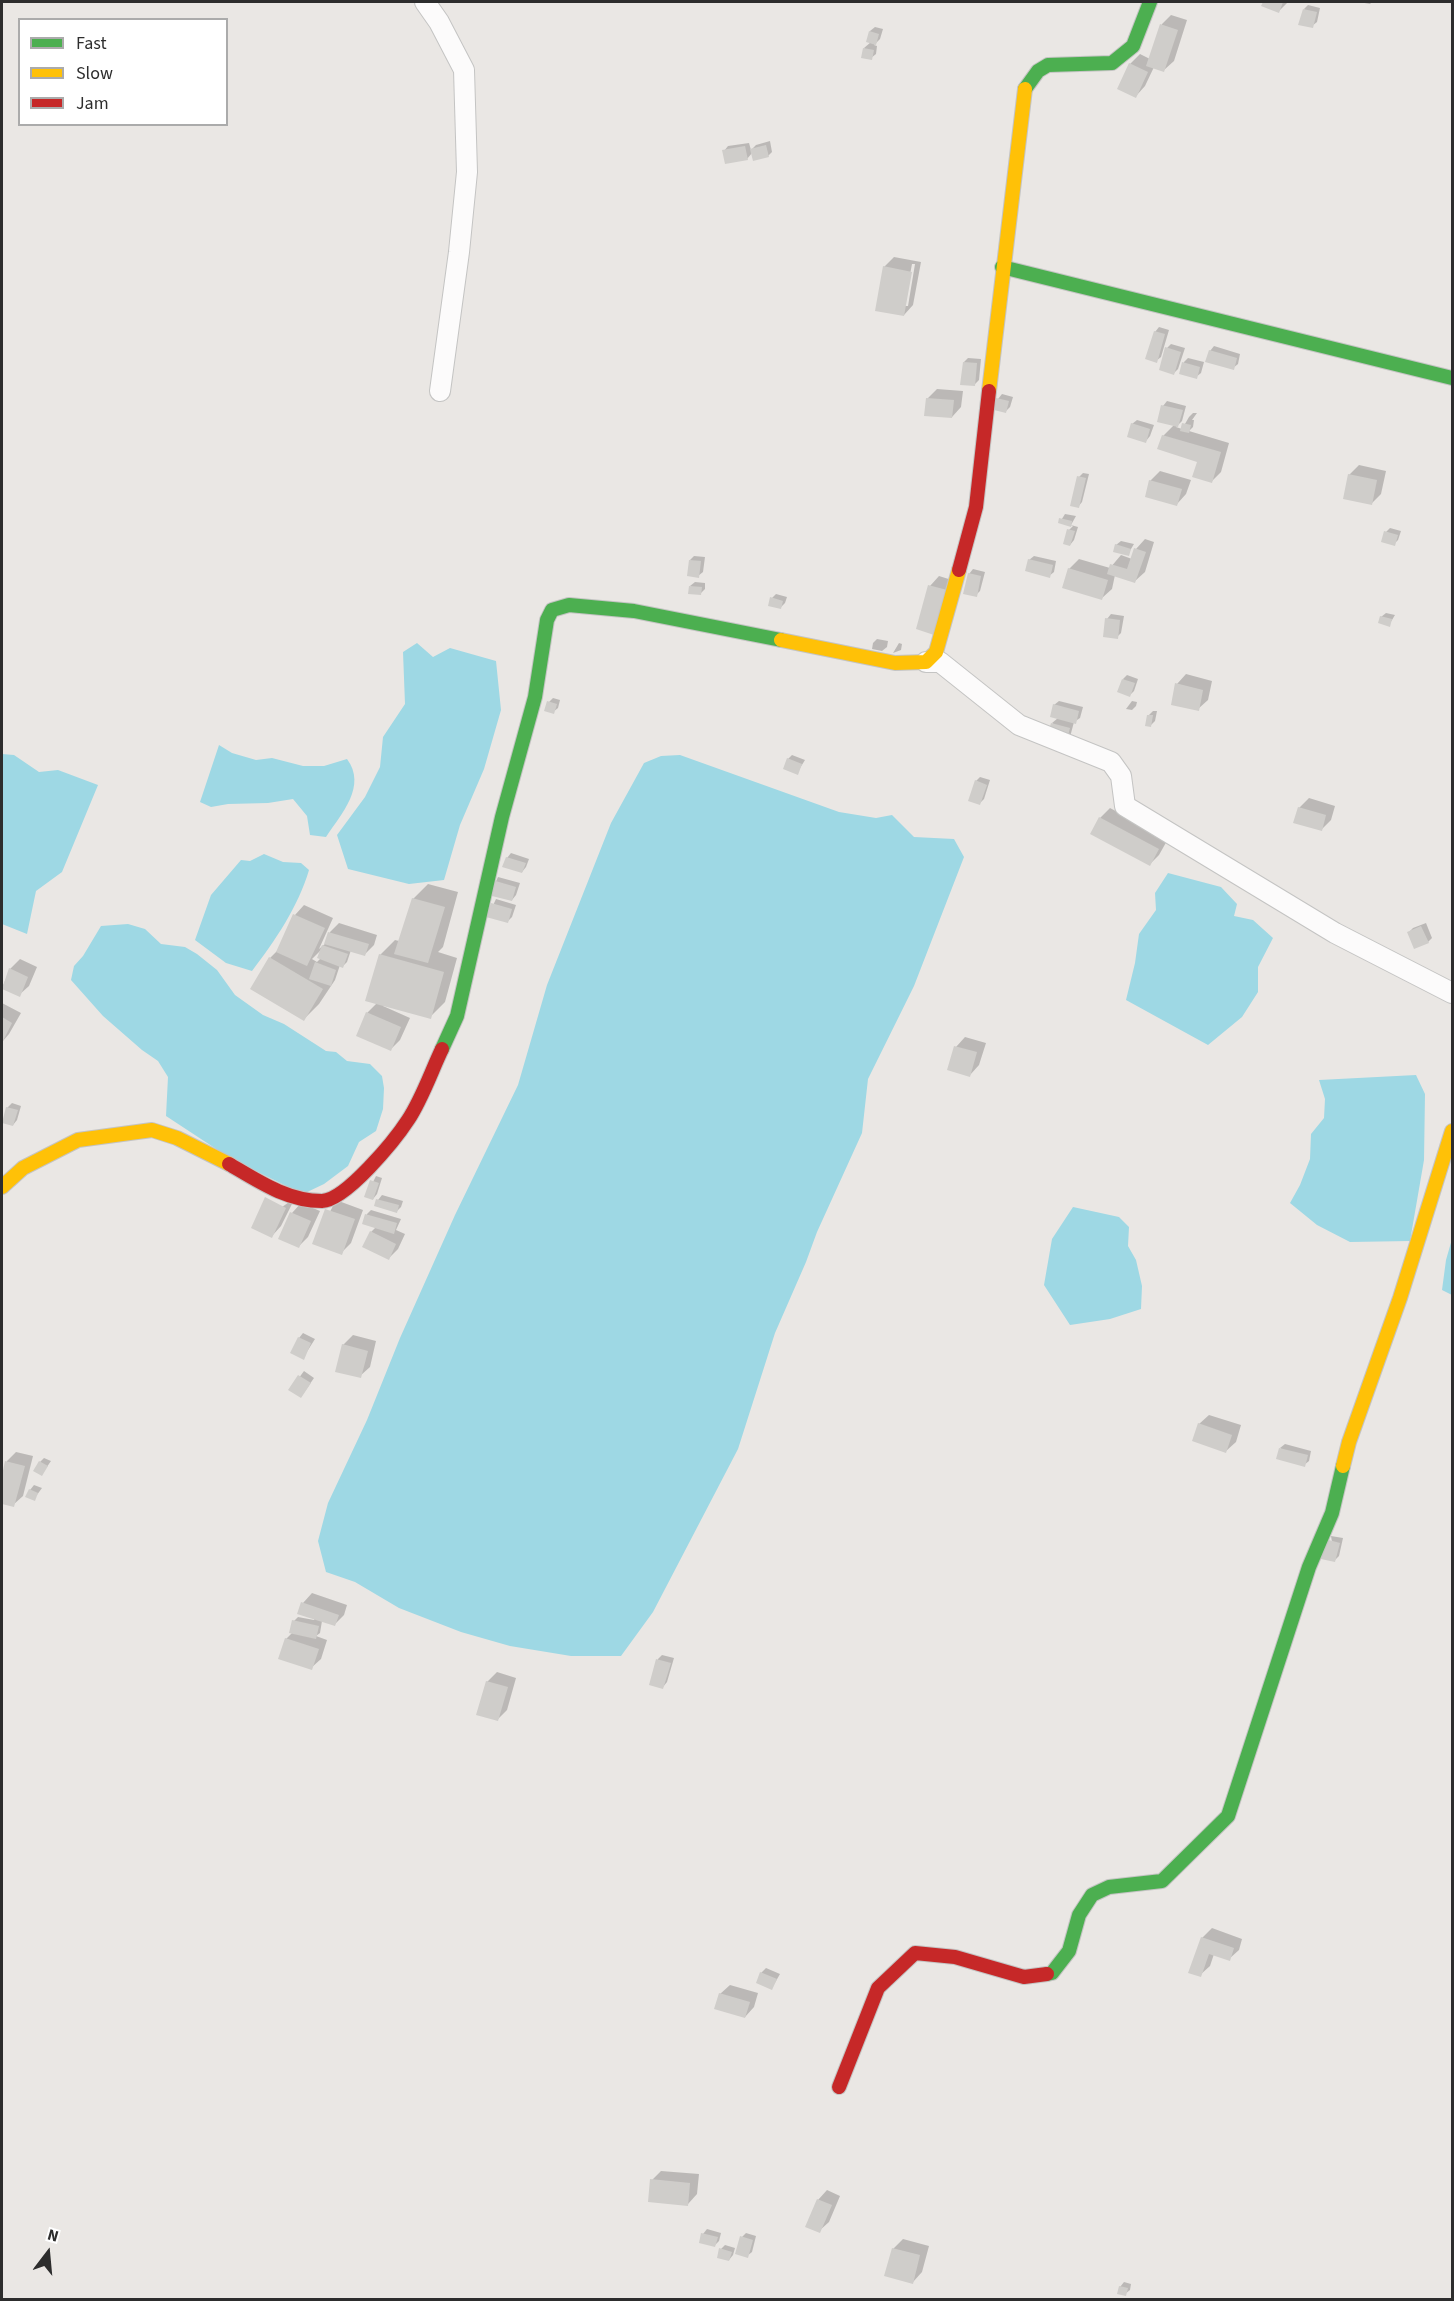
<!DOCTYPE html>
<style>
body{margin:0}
#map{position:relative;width:1454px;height:2301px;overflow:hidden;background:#eae7e4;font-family:"Source Sans 3",sans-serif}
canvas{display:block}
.frame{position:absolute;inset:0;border:3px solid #2d2d2d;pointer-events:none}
.legend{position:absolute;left:18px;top:18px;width:210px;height:108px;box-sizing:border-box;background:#fff;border:2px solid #ababab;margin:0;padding:8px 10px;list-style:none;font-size:18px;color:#2d2d2d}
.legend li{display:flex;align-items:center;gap:12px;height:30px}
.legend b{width:30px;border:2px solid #ababab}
.north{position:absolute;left:18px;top:2223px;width:60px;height:60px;-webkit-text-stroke:4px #fff;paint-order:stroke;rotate:16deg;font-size:16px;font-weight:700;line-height:24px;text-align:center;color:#2d2d2d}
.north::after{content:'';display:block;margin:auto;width:21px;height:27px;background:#2d2d2d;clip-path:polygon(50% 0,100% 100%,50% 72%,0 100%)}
</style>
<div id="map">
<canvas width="1454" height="2301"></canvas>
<div class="frame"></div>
<ul class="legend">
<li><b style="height:8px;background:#4caf50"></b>Fast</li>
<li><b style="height:8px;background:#ffc107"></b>Slow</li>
<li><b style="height:8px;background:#c62828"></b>Jam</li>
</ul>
<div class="north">N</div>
</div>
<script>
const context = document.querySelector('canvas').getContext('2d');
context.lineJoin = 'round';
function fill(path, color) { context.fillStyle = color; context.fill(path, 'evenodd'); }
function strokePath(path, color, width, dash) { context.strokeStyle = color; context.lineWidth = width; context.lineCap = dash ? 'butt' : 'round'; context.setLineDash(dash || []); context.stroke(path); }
fill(new Path2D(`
 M417,643L433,657L450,648L496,661L501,710L484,769L460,825L444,880L409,884L348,869L337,835L365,797L380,767L383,737L405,704L403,652Z
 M219,745L232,753L256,760L272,758L303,766H324L347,759C367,786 342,813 326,837L310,835L307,816L293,799L268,803L228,804L211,807L200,802Z
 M2,754L14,755L39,772L58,770L98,785L62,872L36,891L27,934L2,924Z
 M680,755L839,812L876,818L892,815L914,837L954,839L964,857L914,986L868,1079L862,1133L817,1232L806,1262L775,1333L738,1449L653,1612L621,1656H571L510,1646L461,1632L399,1608L355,1582L326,1572L318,1541L328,1503L367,1420L400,1338L455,1215L518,1085L547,985L611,823L644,763L661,756Z
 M264,854L283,862L301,863L309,870C298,907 275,941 252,971L226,963L195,940L211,895L241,860L250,861Z
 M1168,873L1221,887L1237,904L1234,916L1253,920L1273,938L1258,967V992L1242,1017L1208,1045L1126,1000L1135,963L1139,934L1156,910L1155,893Z
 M128,924L145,929L161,944L185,947L197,954L217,970L235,995L263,1015L284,1024L326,1051L336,1052L347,1061L370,1064L382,1076L384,1088L383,1109L376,1131L359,1142L348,1166L324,1184L303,1194L233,1160L166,1116L168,1077L158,1061L142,1050L103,1016L71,980L74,966L83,956L101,926Z
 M1416,1075L1425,1094L1424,1160L1410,1241L1350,1242L1317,1225L1290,1203L1300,1185L1310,1159L1311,1134L1324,1118L1325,1099L1319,1080Z
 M1073,1207L1119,1217L1129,1227L1128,1246L1136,1260L1142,1286L1141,1309L1110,1319L1070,1325L1044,1285L1052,1239Z
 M1452,1239V1295L1442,1290L1446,1260Z`), '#9ed8e4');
fill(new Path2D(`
 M1264,2H1288L1279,11L1263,5Z
 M1359,2H1372L1370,4Z
 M1308,5L1320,8L1317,22L1312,26L1304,9Z
 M1171,15L1187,20L1174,61L1164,70L1154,67L1145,86L1136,96L1130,64L1140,54L1150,59L1162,24Z
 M875,27L883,29L880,39L874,45L877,46L876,54L871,58L864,48L871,42L870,31Z
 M770,141L772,152L768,156L752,153L747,159L724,151L728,146L749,143L751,150L756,145Z
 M894,257L921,262L913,305L904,315L884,267ZM912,264H915L908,306H904Z
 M1159,327L1169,330L1161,357L1156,361L1155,332Z
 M1171,344L1185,348L1178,369L1174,373L1167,348Z
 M1214,346L1240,354L1238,364L1233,368L1210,351Z
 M968,358L981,359L979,380L974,385L964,362Z
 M1188,358L1204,362L1201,373L1196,377L1181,373L1184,362Z
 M937,389L963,391L961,407L952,417L927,399Z
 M1002,394L1013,397L1010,407L1006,411L998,399Z
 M1167,401L1186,406L1182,421L1176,427L1182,429L1189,417L1193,413H1197L1192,420H1194L1193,427L1189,431L1229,443L1221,472L1211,482L1199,461L1163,436L1174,425L1163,406Z
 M1137,420L1154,425L1150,436L1146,441L1132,424Z
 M1359,465L1386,471L1381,494L1372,503L1349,475Z
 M1160,471L1191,480L1186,494L1177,504L1150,481Z
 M1083,473L1089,474L1082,502L1078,507L1079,477Z
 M1065,514L1076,516L1071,525L1078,527L1074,540L1070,545L1069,530L1073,526L1060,522Z
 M1390,528L1401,531L1398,540L1394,544L1386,532Z
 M1145,539L1154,542L1145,572L1135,581L1115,575L1112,589L1102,598L1069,569L1079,559L1110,568L1121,555L1132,559L1136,549Z
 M1121,541L1134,544L1128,554L1116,545Z
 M694,556L705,557L703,572L698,576L690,560Z
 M1034,556L1056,561L1054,572L1049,576L1029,560Z
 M973,569L985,572L980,591L976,595L969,574Z
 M939,576L955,581L934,633L930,586Z
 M695,582L705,583V589L701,593L690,586Z
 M776,594L787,597L785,603L780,608L772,598Z
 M1386,613L1395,615L1389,625L1381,617Z
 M1111,614L1124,616L1121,633L1117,637L1107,619Z
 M877,639L888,641L887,647L882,651L872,649L873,643Z
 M899,643L902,644L901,650L893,653Z
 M1186,674L1212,681L1208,700L1198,709L1177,684Z
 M1127,675L1138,679L1134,691L1130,695L1123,679Z
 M553,698L560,700L558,708L553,712L549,702Z
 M1059,701L1083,707L1080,718L1074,722L1070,737L1052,723L1058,718L1054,705Z
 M1132,701L1137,702L1136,706L1132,710L1126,709Z
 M1153,711H1157L1155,721L1151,725L1149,715Z
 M792,755L805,760L797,773L788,759Z
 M980,777L990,780L984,799L980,803L976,781Z
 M1309,798L1335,806L1331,820L1321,830L1299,808Z
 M1110,808L1168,839L1159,855L1150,864L1100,818Z
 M511,853L529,859L526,867L522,872L507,858Z
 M498,877L520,883L516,895L512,900L490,894Z
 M428,884L458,892L443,947L438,952L457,958L445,1002L430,1017L383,1004V1006L410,1018L400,1040L391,1049L367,1013L378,1002L380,955L395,940L399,941L413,899Z
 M496,899L516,905L512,917L508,921L488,916Z
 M304,905L333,918L319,949L326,943L330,932L339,923L377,935L374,945L364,955L351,950L347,962L343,966L340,965L335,980L319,1004L304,1019L270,958L280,948L295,915ZM321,950V958L317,962L312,959Z
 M1426,923L1432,938L1428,942L1408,933L1413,928Z
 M20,959L37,967L29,986L19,995L2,988L10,969Z
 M2,1003L21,1013L9,1034L2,1042Z
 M965,1037L986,1043L979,1065L970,1075L956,1047Z
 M12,1103L21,1106L17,1120L13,1125L7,1108Z
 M376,1176L382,1178L377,1194L373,1199L366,1196Z
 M382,1195L403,1201L401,1207L397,1211L378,1200Z
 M295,1198L281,1226L272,1236L253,1227Z
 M336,1200L363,1210L351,1243L341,1253L314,1243Z
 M301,1203L320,1211L308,1237L299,1246L292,1213Z
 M371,1210L401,1219L396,1230L405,1234L398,1249L389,1258L371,1232L376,1227L364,1223L367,1214Z
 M303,1333L315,1339L303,1358L299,1338Z
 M353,1335L376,1341L370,1367L360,1376L343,1345Z
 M304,1371L314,1378L301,1397L290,1390Z
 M1209,1415L1241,1425L1236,1442L1226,1451L1199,1424Z
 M1285,1444L1311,1451L1309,1461L1304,1465L1280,1448Z
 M16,1452L33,1456L23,1496L13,1505L2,1502V1481L7,1461Z
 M44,1458L51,1461L42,1474L40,1462Z
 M34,1485L42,1488L34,1499L30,1490Z
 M1331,1536L1343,1538L1339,1556L1335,1560Z
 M312,1593L347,1605L344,1615L334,1625L322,1621L320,1633L316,1636L327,1640L321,1659L311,1668L286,1639L293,1632L294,1621L298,1617L314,1620L315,1618L303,1603Z
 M662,1655L674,1658L667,1682L663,1687L651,1683L658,1659Z
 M497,1672L516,1678L507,1710L497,1720L487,1682Z
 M1212,1928L1242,1939L1239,1950L1229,1959L1214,1954L1210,1966L1200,1975L1202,1938Z
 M766,1968L780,1974L772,1988L761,1973Z
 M730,1985L758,1993L754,2007L745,2017L720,1994Z
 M661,2171L699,2174L697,2194L688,2204L652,2180Z
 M827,2190L840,2196L829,2222L819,2231L818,2200Z
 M707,2229L721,2233L719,2241L714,2246L703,2234Z
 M746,2233L756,2236L752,2252L747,2256L742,2237Z
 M903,2239L929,2246L922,2272L913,2282L893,2249Z
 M725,2245L735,2248L733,2255L729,2260L721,2249Z
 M1124,2282L1131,2284L1130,2290L1125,2294L1120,2287Z`), '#0003');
fill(new Path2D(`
 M1263,2H1283L1279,13L1261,6Z
 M1303,9L1317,12L1313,28L1298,25Z
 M1160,24L1178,30L1164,72L1146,66Z
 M869,31L879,34L876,45L866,42Z
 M863,48L874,50L872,60L861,58Z
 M1129,63L1148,72L1136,98L1117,89Z
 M766,145L769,157L753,161L750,149Z
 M745,146L748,160L725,164L722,150Z
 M883,266L912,272L904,316L875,311Z
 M1154,331L1165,334L1157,363L1145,359Z
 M1165,347L1181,352L1174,375L1159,370Z
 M1209,350L1237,358L1234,370L1205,362Z
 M963,362L977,363L975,386L960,385Z
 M1182,362L1200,367L1197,379L1179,374Z
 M926,398L954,400L952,418L924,416Z
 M996,398L1009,401L1006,413L994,410Z
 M1161,405L1183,410L1178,427L1157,422Z
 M1131,423L1150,429L1146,443L1127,437Z
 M1182,423L1191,425L1189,433L1180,431Z
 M1162,435L1221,452L1212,483L1192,477L1197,462L1157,449Z
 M1348,474L1377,480L1372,505L1343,499Z
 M1077,476L1086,478L1079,508L1070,506Z
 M1149,480L1182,489L1177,506L1145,497Z
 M1059,518L1072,521L1071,527L1058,523Z
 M1067,529L1075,531L1070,546L1063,544Z
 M1384,531L1398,535L1395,546L1381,542Z
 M1115,544L1131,549L1129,556L1113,552Z
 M1134,548L1146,552L1135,583L1107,574L1110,564L1127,569Z
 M1028,559L1053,565L1050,578L1025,571Z
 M689,560L701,561L699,578L687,576Z
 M1068,568L1108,580L1102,600L1062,588Z
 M968,573L981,576L977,597L963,594Z
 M928,585L947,590L934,635L916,629Z
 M689,586L702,587L701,595L688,594Z
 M770,597L783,601L781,609L768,606Z
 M1380,616L1392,619L1390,627L1378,623Z
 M1105,618L1120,620L1118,639L1103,637Z
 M1122,679L1135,683L1130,697L1117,692Z
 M1175,683L1203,690L1199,711L1171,705Z
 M547,701L557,704L554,714L544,711Z
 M1053,704L1079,711L1076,724L1050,717Z
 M1147,715H1153L1151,727L1145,726Z
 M1051,723L1070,728L1066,743L1047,737Z
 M787,758L802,764L798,775L783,769Z
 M975,780L987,785L980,805L968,801Z
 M1298,807L1326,815L1322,831L1293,823Z
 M1099,817L1159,849L1150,866L1090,834Z
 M506,857L526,863L522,873L502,867Z
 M492,880L516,887L512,901L488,895Z
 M412,898L445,907L428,963L394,954Z
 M491,903L512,909L508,923L486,917Z
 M293,914L325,928L307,966L276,952Z
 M1421,926L1429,943L1414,949L1407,932Z
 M328,932L369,944L365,956L324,944Z
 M322,945L348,954L343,968L317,958Z
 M379,954L444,972L431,1019L365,1001Z
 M269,957L323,989L304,1021L250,989Z
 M315,962L336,970L331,986L309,979Z
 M9,968L28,977L20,997L2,989Z
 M366,1012L401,1027L391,1051L356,1036Z
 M2,1017L12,1023L2,1043Z
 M954,1046L977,1052L970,1077L947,1070Z
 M6,1107L18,1110L13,1126L2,1123Z
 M370,1180L379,1183L373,1200L364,1197Z
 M265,1197L286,1208L272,1238L251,1228Z
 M376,1199L399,1205L397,1213L374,1206Z
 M325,1209L355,1219L342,1255L312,1244Z
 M290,1212L311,1221L299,1248L278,1239Z
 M365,1214L397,1223L394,1234L362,1224Z
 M370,1231L396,1244L389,1260L362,1247Z
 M298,1337L311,1343L304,1360L290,1353Z
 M342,1344L368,1351L361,1378L335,1372Z
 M298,1375L311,1383L301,1398L288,1390Z
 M1198,1423L1232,1435L1226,1453L1192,1441Z
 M1279,1448L1308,1455L1305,1467L1276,1459Z
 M5,1461L25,1466L14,1507L2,1504V1475Z
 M39,1461L48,1466L42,1476L33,1471Z
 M29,1489L38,1493L35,1501L25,1497Z
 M1325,1539L1340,1543L1335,1562L1321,1559Z
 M301,1602L339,1615L335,1626L297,1614Z
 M292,1620L319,1626L316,1639L289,1633Z
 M285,1638L319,1649L312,1670L278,1659Z
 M656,1659L671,1663L663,1689L649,1685Z
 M486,1681L508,1687L498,1721L476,1715Z
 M1201,1937L1234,1948L1230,1961L1209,1954L1201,1977L1188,1973Z
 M760,1972L777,1979L772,1990L756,1983Z
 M719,1993L750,2002L745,2018L714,2009Z
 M650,2179L690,2183L688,2206L648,2202Z
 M817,2199L832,2205L820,2233L805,2227Z
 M701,2233L718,2237L715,2247L699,2243Z
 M740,2236L753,2240L748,2258L735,2254Z
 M719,2248L732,2252L729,2261L717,2258Z
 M892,2248L920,2255L913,2284L884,2276Z
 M1119,2286L1128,2288L1126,2296L1117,2294Z`), '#cfcdca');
const street = new Path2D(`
 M425,2L439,22L464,70L467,172L459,252L440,391
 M926,662H940L1019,725L1111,762L1121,776L1125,806L1335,933L1452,993`);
const fast = new Path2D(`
 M1025,89L1038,71L1048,65L1112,63L1133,46L1150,2
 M1002,267L1452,378
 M442,1049L457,1016L502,817L535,697L547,620L552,610L569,605L634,611L781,640
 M1047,1974L1052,1973L1069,1951L1079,1915L1092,1895L1109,1887L1162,1881L1228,1816L1309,1567L1332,1513L1343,1466`);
const slow = new Path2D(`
 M989,391L1025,89
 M781,640L895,663L926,662L936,652L959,570
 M2,1187L23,1168L78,1140L152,1130L177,1138L229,1164
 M1343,1466L1349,1442L1400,1298L1452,1131`);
const jam = new Path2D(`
 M959,570L976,507L989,391
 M229,1164C258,1181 287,1201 322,1201C346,1200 395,1140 408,1120C422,1099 431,1072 442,1049
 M839,2087L878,1988L915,1953L955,1957L1024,1977L1047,1974`);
strokePath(street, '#c4c4c3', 22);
strokePath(fast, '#c4c4c3', 16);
strokePath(slow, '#c4c4c3', 16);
strokePath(jam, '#c4c4c3', 16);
strokePath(street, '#fcfbfb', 20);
strokePath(fast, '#4caf50', 14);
strokePath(slow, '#ffc107', 14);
strokePath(jam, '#c62828', 14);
</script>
